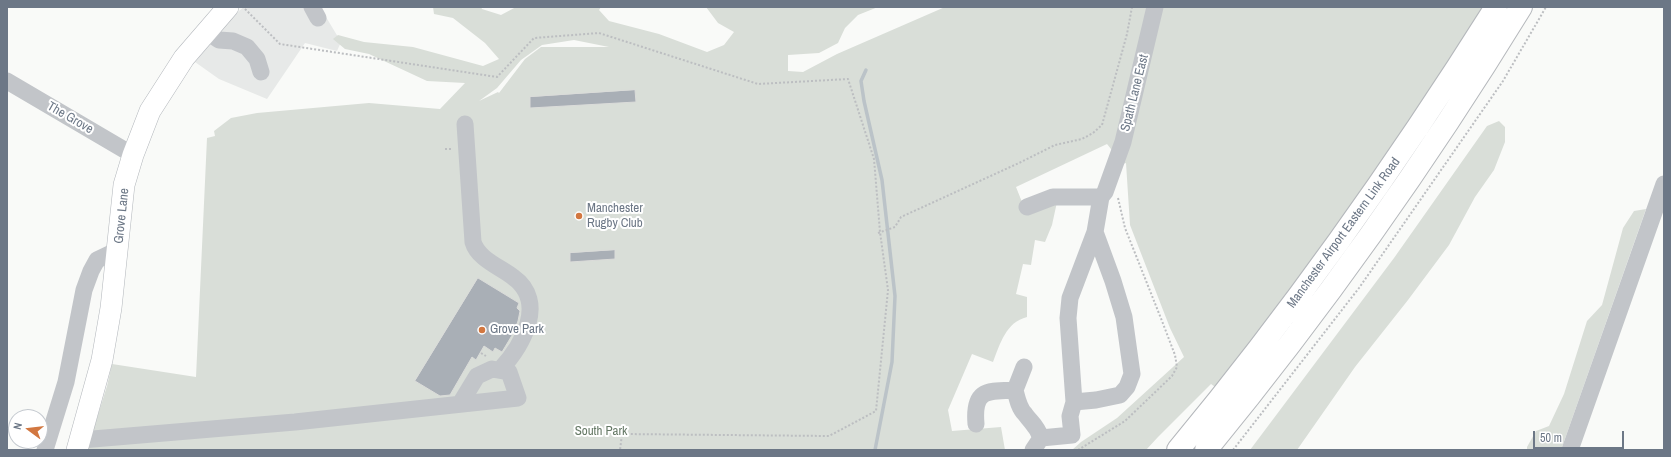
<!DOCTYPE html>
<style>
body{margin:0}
#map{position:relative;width:1671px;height:457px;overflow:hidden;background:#f9faf8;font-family:"Archivo Narrow",sans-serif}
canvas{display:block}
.frame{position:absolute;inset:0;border:8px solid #6c7786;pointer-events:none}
.north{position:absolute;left:8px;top:409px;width:40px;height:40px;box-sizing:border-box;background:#fff;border:1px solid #c4c9cf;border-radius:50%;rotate:285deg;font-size:11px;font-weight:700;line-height:16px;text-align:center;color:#6c7786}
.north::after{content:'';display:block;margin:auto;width:14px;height:18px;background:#d27740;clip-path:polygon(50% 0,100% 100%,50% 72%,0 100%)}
.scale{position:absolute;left:1533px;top:431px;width:91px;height:18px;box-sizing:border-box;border:2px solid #6c7786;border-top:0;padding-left:5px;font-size:12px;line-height:14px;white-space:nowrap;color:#6c7786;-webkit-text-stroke:3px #fff;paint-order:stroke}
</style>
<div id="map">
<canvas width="1671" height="457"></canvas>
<div class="frame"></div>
<div class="north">N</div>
<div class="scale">50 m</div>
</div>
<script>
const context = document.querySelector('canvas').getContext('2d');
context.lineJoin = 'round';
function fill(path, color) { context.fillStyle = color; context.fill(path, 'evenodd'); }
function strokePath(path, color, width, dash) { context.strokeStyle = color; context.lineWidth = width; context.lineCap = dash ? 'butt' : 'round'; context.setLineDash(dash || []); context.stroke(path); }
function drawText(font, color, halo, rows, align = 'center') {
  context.font = font + ' "Archivo Narrow",sans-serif'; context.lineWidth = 4; context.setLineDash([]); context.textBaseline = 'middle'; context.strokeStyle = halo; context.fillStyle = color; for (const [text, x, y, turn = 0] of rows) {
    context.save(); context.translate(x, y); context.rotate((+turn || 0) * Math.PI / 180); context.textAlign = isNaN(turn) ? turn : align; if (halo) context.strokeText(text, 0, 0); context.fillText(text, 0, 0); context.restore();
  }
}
fill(new Path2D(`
 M244,7H320L341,42L337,51L305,43L267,99L219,79L195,62L235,14Z`), '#e7e9e8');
fill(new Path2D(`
 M433,7H481L482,9L501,15L516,7H601L599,10L609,21L659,34L707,52L724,45L734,32L718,23L706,7H878L858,15L845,28L838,43L819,53L788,55V71L803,72L837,54L945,7H1486L1362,198L1218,389L1211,384L1158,437L1146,450H1072L1081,442L1117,418L1184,357L1170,328L1130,225L1126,163L1123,164L1107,144L1016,187L1026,212L1057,202L1052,225L1045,242L1035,240L1031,265L1023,264L1016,294L1027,297V317C1006,322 1000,344 993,362L972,354L948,410L952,431L1001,427L1005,450H87L107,386L112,364L196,377L207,138L215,136L214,131L231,118L257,113L369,103L440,109L465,83L427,81L369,54L345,49L333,39L338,35L364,42L413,47L483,66L499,59L485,43L453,18L434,14ZM574,40L609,47H541L525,59L499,93L498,92L479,101L497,88L521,60L542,45Z
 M1499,121L1505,127V142L1494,170L1475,197L1449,245L1408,300L1355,367L1297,450H1250L1394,258L1487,126Z
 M1646,209L1561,450H1527V447L1536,431L1549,426L1564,394L1587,321L1602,305L1623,228L1634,211Z`), '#d9ded8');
strokePath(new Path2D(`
 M866,70L861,81L864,101L882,180L895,296L892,362L875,450`), '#bbc3c8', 3.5);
const building = new Path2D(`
 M635,90L636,102L530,108V97Z
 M615,250V259L570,262V253Z
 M478,278L519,303L517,308L520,311L518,321L514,332L502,352L495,348L493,352L484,346L476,360L472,357L450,395L440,396L415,381Z`);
fill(building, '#a9afb6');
strokePath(building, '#dbdcda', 1);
const major = new Path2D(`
 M77,450L102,360L111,308L124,185L133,155L150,111L184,58L228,7`);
const highway = new Path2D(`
 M1178,450C1294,310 1399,161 1496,7
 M1206,450C1321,310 1426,162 1521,7`);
strokePath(major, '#b3b7bc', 22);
strokePath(highway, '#b5b8bc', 24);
strokePath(new Path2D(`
 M245,9L280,44L497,77L534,38L599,33L758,84L848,79L874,159L880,232L888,290L876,411L829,436L622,434L620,450
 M445,149H452
 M878,233L895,227L901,217L1019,163L1055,145L1082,139L1093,133L1102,125L1127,34L1132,7
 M481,353L486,356
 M1078,450L1125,421L1172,376L1177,367L1175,355L1162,321L1125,228L1118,198
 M1233,450L1359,288L1503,81L1546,7`), '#bcbec1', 2, [2, 2]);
strokePath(new Path2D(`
 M312,7L318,18
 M207,32L219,40L233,41L247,47L257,59L261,72
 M7,81L133,155
 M465,124L473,242C478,259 500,267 513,277C548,302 522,346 500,370
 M1027,207L1053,197H1101
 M1095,232L1113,281L1124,317L1132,374L1127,387L1120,395L1096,400L1074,402L1068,318L1070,298L1095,232L1101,197L1105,192L1123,142L1155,7
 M1015,390L1024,367
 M976,424C973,389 987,391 1015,390C1017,398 1019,408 1025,414C1032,424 1036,424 1041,438
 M81,440L295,422L518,398L509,372L492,369L477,376L460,404
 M45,450L66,382L84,290L91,271L97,260L118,250
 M1033,450L1041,438L1072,435L1070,416L1074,402
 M1570,450L1664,184`), '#c2c5c9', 17);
strokePath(major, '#fff', 21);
strokePath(highway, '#fff', 22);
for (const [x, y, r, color] of [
 [579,216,4,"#d27740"],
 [482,330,4,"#d27740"]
]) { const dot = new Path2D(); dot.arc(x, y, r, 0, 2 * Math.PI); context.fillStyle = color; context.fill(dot); strokePath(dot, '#fff', 1.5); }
drawText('13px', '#6c7786', '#fff', [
 ["Spath Lane East",1135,93,-76],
 ["The Grove",70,118,30],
 ["Grove Lane",122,216,-84],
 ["Manchester Airport Eastern Link Road",1344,233,-54]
]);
drawText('13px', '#6c7786', '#fff', [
 ["Manchester",587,209],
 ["Rugby Club",587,224],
 ["Grove Park",490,330]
], 'left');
drawText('13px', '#667966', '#fff', [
 ["South Park",601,432]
]);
</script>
